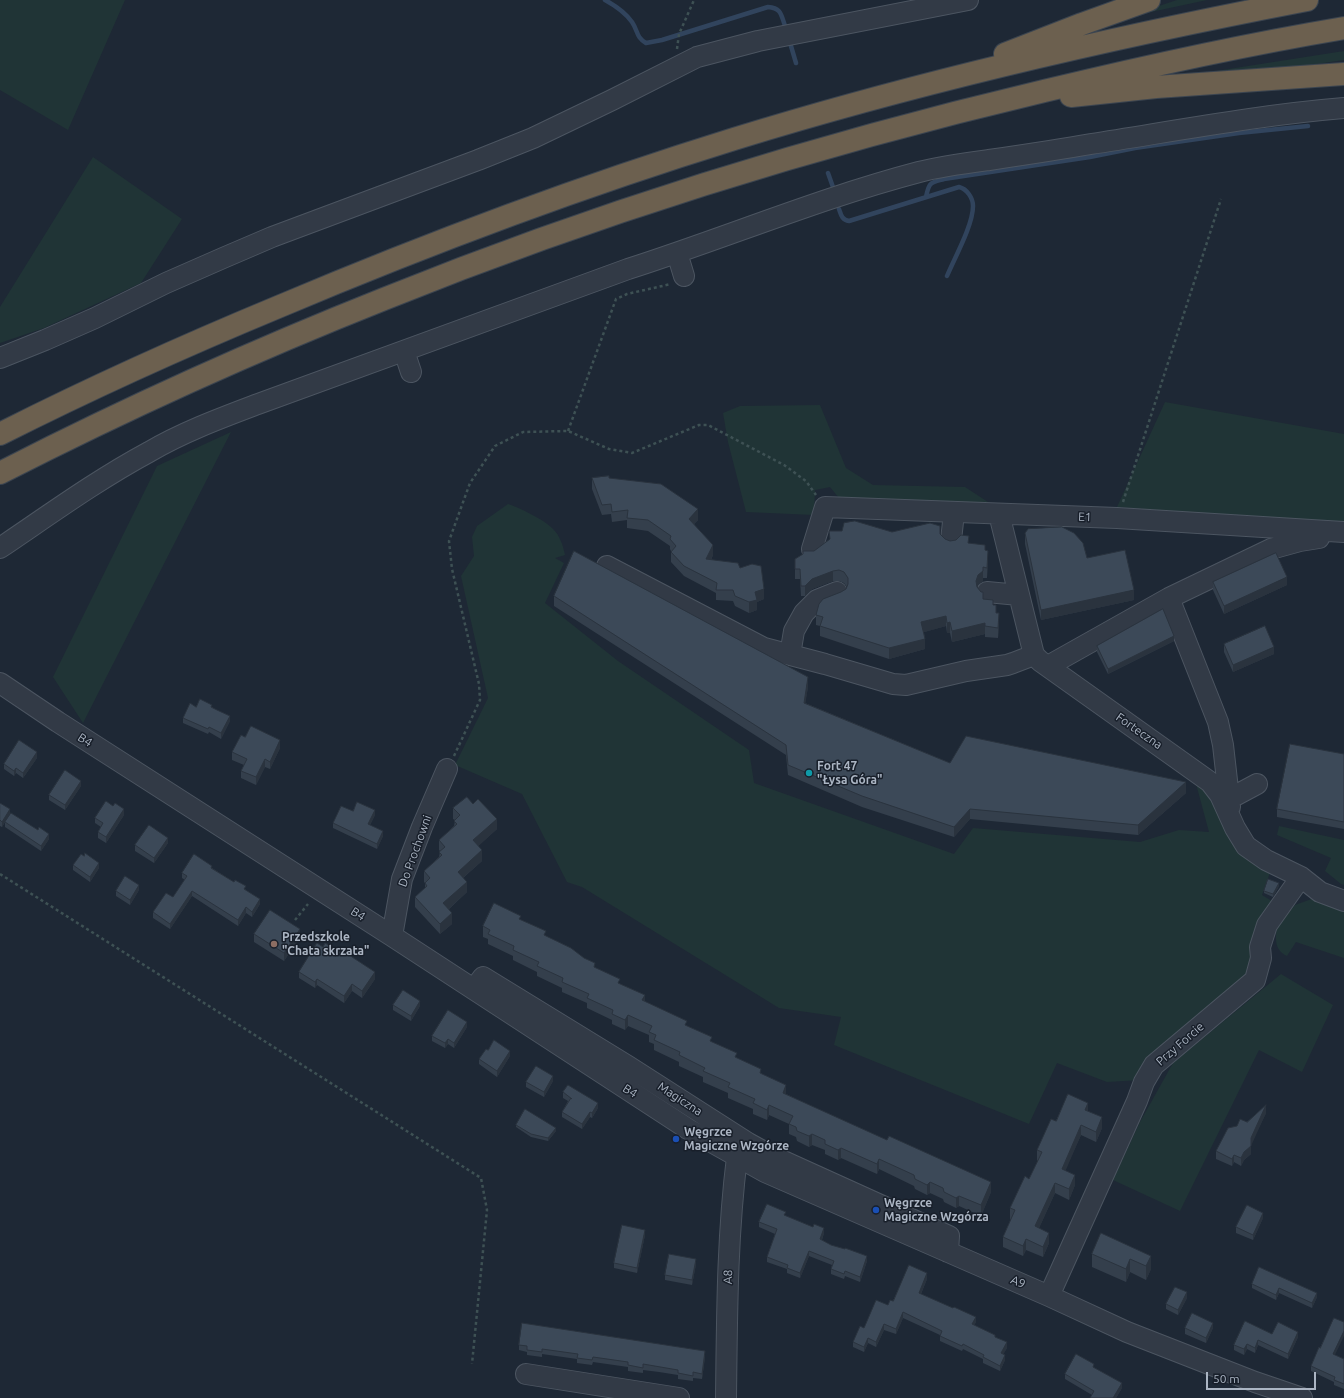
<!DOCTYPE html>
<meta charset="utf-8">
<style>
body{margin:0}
#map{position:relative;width:1344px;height:1398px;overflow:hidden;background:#1e2835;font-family:Ubuntu,sans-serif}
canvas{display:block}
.scale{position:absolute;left:1206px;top:1372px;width:110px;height:18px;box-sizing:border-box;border:2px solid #abb5c3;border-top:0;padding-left:5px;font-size:12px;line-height:14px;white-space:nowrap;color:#abb5c3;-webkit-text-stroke:3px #181f2a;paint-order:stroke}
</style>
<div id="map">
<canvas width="1344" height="1398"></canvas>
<div class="scale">50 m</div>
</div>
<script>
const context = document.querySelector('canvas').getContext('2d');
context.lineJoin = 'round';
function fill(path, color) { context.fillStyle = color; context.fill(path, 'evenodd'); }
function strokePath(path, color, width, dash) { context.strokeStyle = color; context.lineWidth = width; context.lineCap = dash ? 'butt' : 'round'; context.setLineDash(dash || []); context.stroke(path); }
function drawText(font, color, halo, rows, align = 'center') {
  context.font = font + ' Ubuntu,sans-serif'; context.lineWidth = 3; context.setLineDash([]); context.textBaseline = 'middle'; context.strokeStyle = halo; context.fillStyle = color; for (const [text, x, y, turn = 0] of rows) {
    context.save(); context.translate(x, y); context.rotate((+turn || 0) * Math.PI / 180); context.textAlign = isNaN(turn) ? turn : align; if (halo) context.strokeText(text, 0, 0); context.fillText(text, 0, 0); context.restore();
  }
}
fill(new Path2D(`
 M0,0H125L68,130L0,90Z
 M1177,0H1207L1123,18Z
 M1344,51V60L1296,67L1216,71Z
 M93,157L182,219L141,283L44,328L0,343V307Z
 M1165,402L1344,434V524L1117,507Z
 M820,405L846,468L873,485L965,487L988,502L843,503L830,487L815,490L814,515L746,512L728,442L723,413L740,406Z
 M231,432L83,723L53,677L157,466Z
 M508,504C520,508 545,520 553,529C560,536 563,545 565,555L555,558L564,563L545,603L618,661L749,750L754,783L954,854L973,828L1140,842L1179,830L1209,832L1195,780L1272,867L1262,895L1275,903L1252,974L1141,1080L1107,1082L1057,1063L1029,1124L834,1045L841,1017L779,1008L582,887L567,882L522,794L455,765L488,698L461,576L474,556L472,537L477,526Z
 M1279,826L1344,840V885L1341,884L1325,871L1331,858L1277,835Z
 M1317,897L1344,907V958L1296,942L1287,956C1273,949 1276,938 1277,924L1295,905Z
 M1281,974L1333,1005L1302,1072L1259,1050L1180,1211L1113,1180L1140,1122L1173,1063Z`), '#203436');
strokePath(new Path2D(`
 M605,0C616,6 625,12 632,22C638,31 636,37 646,43L662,40L768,7C781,8 781,14 785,26
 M791,46L796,63
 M828,173L834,190
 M926,197C929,182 930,183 944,179L1090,157L1135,148L1239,133L1308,126
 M839,209C841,215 842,220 849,221L959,187C967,189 973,198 973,206C973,225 955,257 947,276`), '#31445d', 4.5);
const minor = new Path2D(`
 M677,253L684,276
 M404,351L411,372
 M0,358L45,340L95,318L166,283L223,258L272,237L478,160L533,138L612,100L697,57L758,41L968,0
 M999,514L1034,655L1040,661L1210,782L1220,795L1235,828L1246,846L1266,860L1301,877L1320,892L1344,901
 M951,540L954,513
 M0,548C49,515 97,480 149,452C183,432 221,418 258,404L628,269C725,238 820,198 919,172C942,166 966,163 989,160C1023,155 1057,150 1091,144C1175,131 1259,115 1344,108
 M812,549L825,507L1117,518L1344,532
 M607,566L764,648L825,664L893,684L906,685L966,671L1007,665L1013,663L1034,655
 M987,592L1019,595
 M1169,598L1218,722L1223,745L1230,807
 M790,655L794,631L804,613L817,600L837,592
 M1048,666L1169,598L1271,549L1300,541L1319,538
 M0,683L58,722L392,936L688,1129L765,1172L1049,1296L1127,1332L1255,1382L1302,1398
 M1229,799L1257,784
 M392,936L402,879L422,827L447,769
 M474,989L483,977L628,1066L748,1143L768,1154L949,1236L948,1252
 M1049,1296L1137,1101L1144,1082L1154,1065L1255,980L1261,958L1260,947L1267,925L1301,877
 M526,1374L679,1398
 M726,1398C727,1317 727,1237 737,1157`);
const highway = new Path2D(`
 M1005,54L1082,24L1149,0
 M1071,96L1156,87L1344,74
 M0,434C91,388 184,346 278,307C427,244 579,187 734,139C922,81 1114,37 1307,0
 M0,473C125,409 253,351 384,299C597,213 820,144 1044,91C1143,67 1243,45 1344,28`);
strokePath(minor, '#4c5561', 22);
strokePath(highway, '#3c4550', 24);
strokePath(new Path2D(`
 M677,49L679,34L694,0
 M568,431L616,299L627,294L671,284
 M1123,502L1221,199
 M454,756L480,700L479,684L452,569L449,541L470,483L495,446L523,432L568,431L609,449L632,453L699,425H708L784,465L806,481L816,495
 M0,874L481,1178L487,1210L472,1364
 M295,920L308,904`), '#3e5154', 2.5, [3, 3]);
strokePath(minor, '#323a46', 20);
strokePath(highway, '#6c604f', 22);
fill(new Path2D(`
 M592,478H609L698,520L694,524L713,555L711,560L740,568L764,599L757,602V610L749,613L735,606L733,601L716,600V593L684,576L671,562V551L670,549V546L648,531L627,528V520L612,522L611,514L602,515L592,489Z
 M892,532L940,534L945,539L950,541L969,544L985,550L988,561L987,578H983V581L978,585L977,587L983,599L993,605L999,624L998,638L985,637V634L952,642L950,633H947L946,626L924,632L925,649L889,659L820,636V626L816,625V615L846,589L847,587L844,583L839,581H833L812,589L805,596H801L800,579H795V559L814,551Z
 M1025,533L1087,558L1134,600L1041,620L1025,544Z
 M1213,582L1287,585L1224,614L1213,590Z
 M554,596L808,687L805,703L950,763L1186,793L1138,835L970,819L954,837L862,807L788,775L786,755L554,606Z
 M1174,641L1108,674L1097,652V646Z
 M1224,644L1274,654L1233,672L1224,652Z
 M196,707H212L230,721L221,739L209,732L208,734L183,723V718Z
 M245,737L280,748L270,769L265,767L256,785L241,778V771L244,765L232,760V752Z
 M1344,754V829L1277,817V809Z
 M37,758L23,778L16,773L14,776L4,769V764Z
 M81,786L65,810L49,800V795Z
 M0,803L10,814L2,827L0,826Z
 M453,808L497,829L478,846L482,861L463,878L467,892L449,909L452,924L440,934L415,907V897L425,888V883L424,882V871L439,857L440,851L439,850V840L454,826L455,820L453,819Z
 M353,811L375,815L370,825L383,836L377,849L333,828V823Z
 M124,815L106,843L98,838V832L101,827L95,823V818Z
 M5,822L49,839L41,851L5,827Z
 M168,843L154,863L135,851V845Z
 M73,865L99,868L90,882L73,870Z
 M212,868L246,890L260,904L252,917L246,913L238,926L192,896L170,929L153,918V912L173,897L185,880L182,878V873Z
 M1279,886L1273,897L1264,893V891Z
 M139,890L130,905L116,896V891Z
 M521,920L620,984L645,1002L687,1026L761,1073L786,1094L991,1192L981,1216L959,1206L956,1208L944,1202L943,1199L930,1193L927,1195L915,1189L914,1186L879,1169L877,1174L841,1158L838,1160L825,1154V1150L812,1145L809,1147L797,1141L796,1137L789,1134V1124L769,1115L767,1120L753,1114V1109L728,1098V1093L703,1082V1077L679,1066V1062L654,1050V1044L649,1042V1035L628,1026L625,1030L612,1024V1020L587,1008V1003L562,992V988L537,976V972L513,960V956L488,944V939L483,937V926Z
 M254,934L300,937L284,961L254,942Z
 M299,972L375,979L362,998L352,991L344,1003L317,985L315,988L299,978Z
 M393,1005L420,1006L411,1021L393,1010Z
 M467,1027L454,1048L448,1044L445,1048L432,1041V1036Z
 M488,1050L510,1056L497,1077L479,1064V1059Z
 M553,1081L544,1097L526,1087V1082Z
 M563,1092L598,1108L592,1118L590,1117L582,1129L562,1117V1112L568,1101L563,1098Z
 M1088,1111L1102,1128L1096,1142L1081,1135L1065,1170L1075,1185L1069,1200L1055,1193L1039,1228L1049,1243L1043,1257L1026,1250L1023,1256L1003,1247V1237L1011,1219H1010V1208L1029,1179L1038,1161L1037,1160V1150L1056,1121Z
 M1266,1113L1251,1144V1154L1244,1160L1241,1166L1234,1162L1232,1166L1216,1159V1151L1237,1126L1247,1122Z
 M516,1125L556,1131L548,1141L531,1137L516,1127Z
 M786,1216L824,1233L822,1240L831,1245L867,1261L860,1282L845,1276L844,1279L831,1274V1269L832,1265L809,1256L800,1278L787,1273V1269L767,1262V1257L775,1234L759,1227V1222Z
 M1263,1218L1253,1240L1236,1233V1227Z
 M1101,1233L1151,1269L1146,1280L1130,1272L1126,1282L1092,1267V1254Z
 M645,1235L637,1273L614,1268V1263Z
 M696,1264L692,1285L665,1280V1275Z
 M1259,1267L1317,1297L1312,1308L1279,1293L1276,1300L1252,1288V1284Z
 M927,1279L921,1294L976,1322L974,1325L995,1337L1007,1348L1003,1354L1005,1360L1000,1371L983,1363V1359L963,1349L962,1351L940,1341V1335L903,1318L896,1334L884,1330L876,1347L868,1343L864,1352L853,1347V1342L864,1328L888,1305Z
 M1187,1298L1178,1315L1166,1309V1304Z
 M1185,1328H1213L1206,1343L1185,1334Z
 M1272,1334L1298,1337L1288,1359L1258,1345L1255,1353L1247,1349L1244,1355L1234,1350V1345Z
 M519,1345L705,1357L702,1379L693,1378V1381L678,1379V1375L659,1372L643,1370V1373L628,1371V1367L593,1362L592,1365L577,1363V1359L542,1354V1357L527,1355V1352L519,1350Z
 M1335,1355L1344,1359V1389L1334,1385V1382L1311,1371V1366Z
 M1094,1368L1122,1388L1116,1398H1090L1092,1395L1065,1379V1374Z`), '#343f4c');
fill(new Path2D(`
 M698,509V520L689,529V519Z
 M713,545V555L706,569V559Z
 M988,551V561L987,578V568Z
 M983,567V581L978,585L976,591V581L978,575Z
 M833,571V581L812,589L805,596V586L812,579Z
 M1287,577V585L1224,614V606Z
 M764,589V599L757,602V610L749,613V602L755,592Z
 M1134,590V600L1041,620V610Z
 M999,613V624L998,638V628Z
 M946,616V626L921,633V622Z
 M950,622V633H947V623Z
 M985,623V634L952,642V631Z
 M1174,636V641L1108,674V669Z
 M925,639V649L889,659V648Z
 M1274,647V654L1233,672V665Z
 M808,677V687L804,713V703Z
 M230,716V721L221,739V733Z
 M280,740V748L270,769V762Z
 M37,752V758L23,778V773Z
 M265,759V767L256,785V777Z
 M16,768V773L14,776V771Z
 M81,781V786L65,810V805Z
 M1186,782V793L1138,835V825Z
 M10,809V814L2,827V822Z
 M124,809V815L106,843V837Z
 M970,809V819L954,837V827Z
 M375,810V815L368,829V824Z
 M497,819V829L473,851V840Z
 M383,831V836L377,849V844Z
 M49,834V839L41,851V846Z
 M168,838V843L154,863V858Z
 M482,850V861L458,882V872Z
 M99,863V868L90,882V877Z
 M467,882V892L443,914V903Z
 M1279,883V886L1273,897V894Z
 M139,885V890L130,905V900Z
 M192,891V896L170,929V924Z
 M260,899V904L252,917V912Z
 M246,907V913L238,926V920Z
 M452,913V924L440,934V924Z
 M300,929V937L284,961V953Z
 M375,972V979L362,998V991Z
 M317,979V985L315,988V982Z
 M352,984V991L344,1003V996Z
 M645,995V1005L642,1000Z
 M420,1001V1006L411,1021V1016Z
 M628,1015V1026L625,1030V1020Z
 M467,1022V1027L454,1048V1043Z
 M448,1039V1044L445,1048V1043Z
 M510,1051V1056L497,1077V1071Z
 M553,1076V1081L544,1097V1092Z
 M786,1085V1095L783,1093Z
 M598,1103V1108L592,1118V1113Z
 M1088,1103V1113L1085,1110Z
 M769,1105V1115L767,1120V1110Z
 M1266,1105V1113L1251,1146V1138Z
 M590,1112V1117L582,1129V1124Z
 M1102,1117V1128L1096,1142V1132Z
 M1081,1125V1135L1062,1179V1169Z
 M556,1128V1131L548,1141V1138Z
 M812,1134V1145L809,1147V1136Z
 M1251,1146V1154L1244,1160L1241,1166V1158L1244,1152Z
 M841,1148V1158L838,1160V1150Z
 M1234,1155V1162L1232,1166V1159Z
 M879,1159V1169L877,1174V1164Z
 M1075,1175V1185L1069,1200V1189Z
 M930,1182V1193L927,1195V1185Z
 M991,1182V1192L981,1216V1205Z
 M1055,1183V1193L1035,1237V1226Z
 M959,1196V1206L956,1208V1198Z
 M1263,1213V1218L1253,1240V1235Z
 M824,1228V1233L820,1244V1239Z
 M645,1230V1235L637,1273V1268Z
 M1049,1233V1243L1043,1257V1247Z
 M1026,1239V1250L1023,1256V1246Z
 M809,1251V1256L800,1278V1273Z
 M867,1256V1261L860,1282V1277Z
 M1151,1256V1269L1146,1280V1266Z
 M696,1259V1264L692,1285V1280Z
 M1130,1259V1272L1126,1282V1269Z
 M927,1273V1279L919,1298V1293Z
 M1279,1288V1293L1276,1300V1295Z
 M1187,1292V1298L1178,1315V1310Z
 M1317,1293V1297L1312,1308V1303Z
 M903,1312V1318L896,1334V1329Z
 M976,1317V1322L972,1330V1324Z
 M1213,1323V1328L1206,1343V1338Z
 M884,1324V1330L876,1347V1342Z
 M1344,1331V1336L1333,1359V1354Z
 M1298,1332V1337L1288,1359V1354Z
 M868,1338V1343L864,1352V1347Z
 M1258,1340V1345L1255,1353V1348Z
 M1007,1342V1348L1001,1359V1353Z
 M1247,1344V1349L1244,1355V1349Z
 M705,1351V1357L702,1379V1374Z
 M1005,1355V1360L1000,1371V1366Z
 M1122,1383V1388L1116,1398H1113Z`), '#2a333e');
const building = new Path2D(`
 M609,476V478L661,484L698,509L689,519L713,545L706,559L738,563L740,568L752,564L761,566L764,589L755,592L757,600L749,602L735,596L733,590H716L717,583L684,566L671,552L676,546L670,539L671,536L648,520L627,518L628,510L612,512L611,504L602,505L592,478Z
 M855,521L892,532L930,523L940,526V534L945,539L950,541L956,540L961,535L969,536L968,543L985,545V550L988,551L987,568L983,567V571L978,575L976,581L977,587L981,592H983V599L993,600V605H996V613H999L998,628L985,626V623L952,631L950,622L947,623L946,616L921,622L925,639L889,648L820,626L823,617L816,615L819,604L823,599L841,592L846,589L848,584V578L844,572L839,570L833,571L812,579L805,586H801L800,569H795V559L803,554V551H814L830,539L829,531H842L844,523Z
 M1062,527L1074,533L1083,543L1087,558L1125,550L1134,590L1041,610L1025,533L1028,529Z
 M574,551L808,677L804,703L950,763L966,736L1186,782L1138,825L970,809L954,827L862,796L788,765L786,745L554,596Z
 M1276,553L1287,577L1224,606L1213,582Z
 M1163,609L1174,636L1108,669L1097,646Z
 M1265,626L1274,647L1233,665L1224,644Z
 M200,699L212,705L211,707L217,710L230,716L221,733L209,727L208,729L183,718L190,703L196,707Z
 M251,726L280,740L270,762L265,759L256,777L241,771L247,759L232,752L241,735L245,737Z
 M19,740L37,752L23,773L16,768L14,771L4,764Z
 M1290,744L1344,754V822L1277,809Z
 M65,770L81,781L65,805L49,795Z
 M467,797L473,804L478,799L497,819L473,840L482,850L458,872L467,882L443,903L452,913L440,924L415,897L427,886L425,883L430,878L424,871L442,855L439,852L445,847L439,840L457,824L454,821L460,815L453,808Z
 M106,801L113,806L115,803L124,809L106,837L98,832L103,823L95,818Z
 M357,802L375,810L368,824L383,831L377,844L333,823L341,806L353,811Z
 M0,803L10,809L2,822L0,820Z
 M11,813L38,830L39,827L49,834L41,846L5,822Z
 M149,825L168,838L154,858L135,845Z
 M85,853L99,863L90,877L73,865L81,854L84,856Z
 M194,854L212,866L211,868L234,882L235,880L246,886L244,889L260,899L252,912L246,907L238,920L192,891L170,924L153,912L166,893L173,897L187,876L182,873Z
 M125,876L139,885L130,900L116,891Z
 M1268,879L1279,883L1273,894L1264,891Z
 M494,903L521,916L519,919L546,931L544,935L571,948L584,958L595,963L594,967L620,979L618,983L645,995L642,1000L687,1021L685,1025L712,1037L710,1041L737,1053L735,1057L761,1069L760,1073L786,1085L783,1093L887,1140L889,1136L991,1182L981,1205L959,1196L956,1198L944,1192L943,1188L930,1182L927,1185L915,1179L914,1175L879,1159L877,1164L841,1148L838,1150L825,1144V1140L812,1134L809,1136L797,1131L796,1127L789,1124L793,1116L769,1105L767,1110L753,1103L755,1099L728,1087L730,1083L703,1071L705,1068L679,1055L680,1052L654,1040L656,1035L649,1032L652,1026L628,1015L625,1020L612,1014L613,1010L587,998L589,994L562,982L563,978L537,966L539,962L513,950L514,946L488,934L490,930L483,926Z
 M270,910L300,929L284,953L254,934Z
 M317,943L323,947L325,943L345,955L346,953L375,972L362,991L352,984L344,996L317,979L315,982L299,972Z
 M403,990L420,1001L411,1016L393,1005Z
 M448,1010L467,1022L454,1043L448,1039L445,1043L432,1036Z
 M494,1040L510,1051L497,1071L479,1059L486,1049L488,1050Z
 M536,1066L553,1076L544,1092L526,1082Z
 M568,1085L598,1103L592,1113L590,1112L582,1124L562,1112L571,1098L572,1099L563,1092Z
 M1068,1094L1088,1103L1085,1110L1102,1117L1096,1132L1081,1125L1062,1169L1075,1175L1069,1189L1055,1183L1035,1226L1049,1233L1043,1247L1026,1239L1023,1246L1003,1237L1015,1210L1010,1208L1025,1176L1029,1179L1042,1152L1037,1150L1051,1119L1056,1121Z
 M1266,1105L1251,1138V1146L1244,1152L1241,1158L1234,1155L1232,1159L1216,1151L1228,1128L1237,1126L1240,1119L1247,1122Z
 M525,1109L556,1128L548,1138L531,1134L516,1125Z
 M767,1204L786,1212L784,1215L813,1227L814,1224L824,1228L820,1239L831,1245L845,1249V1248L867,1256L860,1277L845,1271L844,1274L831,1269L834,1261L809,1251L800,1273L787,1268L788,1265L767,1257L777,1229L759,1222Z
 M1247,1205L1263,1213L1253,1235L1236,1227Z
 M622,1225L645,1230L637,1268L614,1263Z
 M1101,1233L1151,1256L1146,1266L1130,1259L1126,1269L1092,1254Z
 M669,1254L696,1259L692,1280L665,1275Z
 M909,1265L927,1273L919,1293L953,1308L954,1307L976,1317L972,1324L995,1335V1337L1007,1342L1001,1353L1005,1355L1000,1366L983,1357L984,1355L963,1344L962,1346L940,1336L942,1331L903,1312L896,1329L884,1324L876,1342L868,1338L864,1347L853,1342L860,1326L864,1328L876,1300L888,1305L890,1300L893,1301Z
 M1259,1267L1317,1293L1312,1303L1279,1288L1276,1295L1252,1284Z
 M1175,1287L1187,1292L1178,1310L1166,1304Z
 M1192,1313L1213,1323L1206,1338L1185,1328Z
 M1334,1318L1344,1322V1331L1333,1354L1344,1359V1384L1334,1380L1335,1377L1311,1366L1319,1347L1320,1348Z
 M1245,1321L1272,1334L1278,1322L1298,1332L1288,1354L1258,1340L1255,1348L1247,1344L1244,1349L1234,1345Z
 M522,1323L705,1351L702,1374L693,1372V1376L678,1373V1370L643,1364V1368L628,1365V1362L593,1357L592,1360L577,1358L578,1354L542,1349V1352L527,1350V1346L519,1345Z
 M1076,1354L1094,1364L1093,1367L1122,1383L1113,1398H1090L1094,1391L1065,1374Z`);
fill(building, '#3c4958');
strokePath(building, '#2a333e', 1);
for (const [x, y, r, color] of [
 [809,773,4,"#0f9aa8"],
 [274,944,4,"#8d6e63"],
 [676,1139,4,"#1a4fb4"],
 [876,1210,4,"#1a4fb4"]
]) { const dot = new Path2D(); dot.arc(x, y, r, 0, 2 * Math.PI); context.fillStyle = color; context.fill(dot); strokePath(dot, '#181f2a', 1.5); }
drawText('12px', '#abb5c3', '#181f2a', [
 ["E1",1085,517,2],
 ["Forteczna",1139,731,35],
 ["B4",85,740,33],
 ["Do Prochowni",415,851,-70],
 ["B4",358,914,33],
 ["Przy Forcie",1180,1044,-41],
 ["B4",630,1091,33],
 ["Magiczna",680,1099,33],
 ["A8",728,1277,-89],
 ["A9",1018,1282,23]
]);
drawText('bold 12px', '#abb5c3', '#181f2a', [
 ["Fort 47",817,766],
 ["\"Łysa Góra\"",817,780],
 ["Przedszkole",282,937],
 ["\"Chata skrzata\"",282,951],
 ["Węgrzce",684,1132],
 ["Magiczne Wzgórze",684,1146],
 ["Węgrzce",884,1203],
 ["Magiczne Wzgórza",884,1217]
], 'left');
</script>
